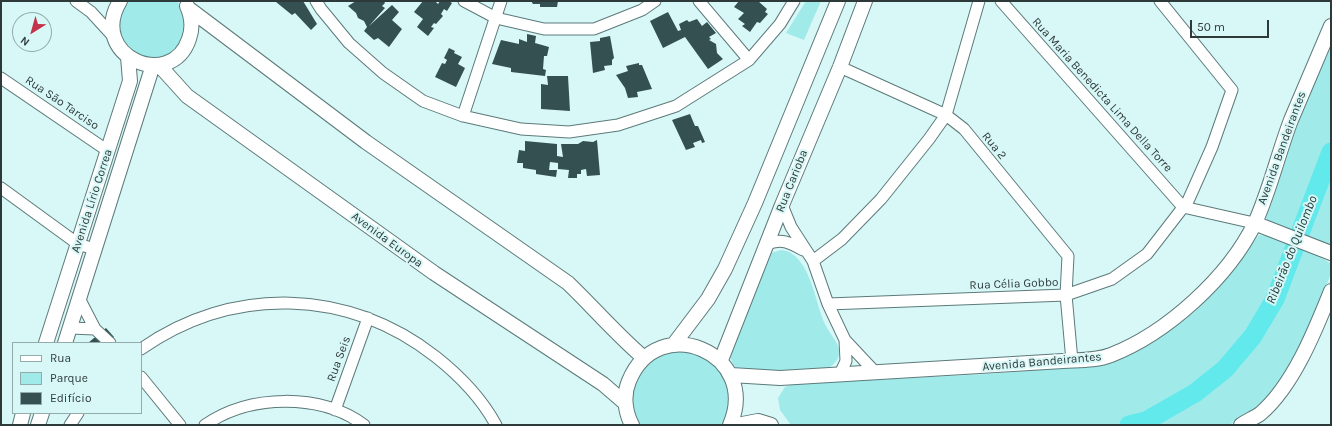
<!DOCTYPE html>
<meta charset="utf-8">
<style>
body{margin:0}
#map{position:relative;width:1332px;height:426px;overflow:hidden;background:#d8f7f7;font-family:Karla,sans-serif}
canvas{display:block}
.frame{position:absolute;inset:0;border:2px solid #2e3a3a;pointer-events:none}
.legend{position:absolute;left:12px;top:342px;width:130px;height:72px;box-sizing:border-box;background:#d8f7f7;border:1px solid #94abab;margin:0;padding:5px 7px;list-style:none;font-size:12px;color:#2e3a3a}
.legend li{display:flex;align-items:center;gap:8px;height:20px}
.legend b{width:20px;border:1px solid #94abab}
.north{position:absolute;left:12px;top:12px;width:40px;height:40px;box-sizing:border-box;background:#d8f7f7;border:1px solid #94abab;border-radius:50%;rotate:217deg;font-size:11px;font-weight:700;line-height:16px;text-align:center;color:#2e3a3a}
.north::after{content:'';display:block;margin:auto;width:14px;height:18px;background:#c4334a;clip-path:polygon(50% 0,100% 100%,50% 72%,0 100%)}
.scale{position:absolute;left:1190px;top:20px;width:79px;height:18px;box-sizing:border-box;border:2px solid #2e3a3a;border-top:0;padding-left:5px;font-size:12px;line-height:14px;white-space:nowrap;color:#2e3a3a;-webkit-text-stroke:3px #d8f7f7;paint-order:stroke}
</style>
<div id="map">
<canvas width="1332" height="426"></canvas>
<div class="frame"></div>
<ul class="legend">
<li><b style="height:5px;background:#fff"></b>Rua</li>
<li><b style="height:11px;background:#a0eaea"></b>Parque</li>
<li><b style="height:11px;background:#355050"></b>Edifício</li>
</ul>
<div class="north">N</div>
<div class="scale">50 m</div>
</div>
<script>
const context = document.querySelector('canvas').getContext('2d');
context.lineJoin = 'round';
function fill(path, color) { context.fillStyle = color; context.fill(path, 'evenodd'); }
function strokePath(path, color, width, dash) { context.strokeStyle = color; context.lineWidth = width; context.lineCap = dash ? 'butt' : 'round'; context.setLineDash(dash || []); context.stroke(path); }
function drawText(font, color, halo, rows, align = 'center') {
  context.font = font + ' Karla,sans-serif'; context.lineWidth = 4; context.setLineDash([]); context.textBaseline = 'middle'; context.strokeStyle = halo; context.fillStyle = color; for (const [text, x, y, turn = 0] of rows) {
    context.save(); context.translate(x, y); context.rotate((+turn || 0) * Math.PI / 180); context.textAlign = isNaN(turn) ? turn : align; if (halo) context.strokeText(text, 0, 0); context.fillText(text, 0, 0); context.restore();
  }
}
fill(new Path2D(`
 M127,1H177L183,10L186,33L174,52L164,57L153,60L132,53L119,34L120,12Z
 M806,1H821L804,40L786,33Z
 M1331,44V249L1269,223L1265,216L1298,123Z
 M1259,235L1268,236L1319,256L1330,263L1331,274L1307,331L1281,380L1256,409L1229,425H791L780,410L778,398L785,387L793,384L988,374L1090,366L1112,363L1138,350L1168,332L1194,312L1214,292Z
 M781,250C811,253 815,305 826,326C830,334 838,342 839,350C840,358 835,364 828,368L743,372L734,366L730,357L767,257L771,253Z
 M674,349L703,354L725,374L731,404L724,425H638L633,417L631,387L647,362Z`), '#a0eaea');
strokePath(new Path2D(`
 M1129,425L1146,421L1195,393L1225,369L1253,336L1275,299L1331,152`), '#61e9eb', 19);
fill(new Path2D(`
 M279,1H303L317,24L311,30L295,13L292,15L276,2Z
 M356,1H384L385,3L382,6L385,8L369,26L392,5L399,12L392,20L402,29L389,47L378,38L374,40L364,31L367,27L364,21L358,18L356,13L348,6Z
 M423,1H435L438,4L440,1H449L452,3L447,11L444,9L441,14L443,16L436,24L434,23L431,27L434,28L428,36L417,27L423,19L414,12Z
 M531,1H558L557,7H540V4H533Z
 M739,1H758L767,9L765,12L768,14L760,23L757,22L750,32L742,26L745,24L738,19L744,13L734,7Z
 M668,12L678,31L681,30L679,24L687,20L689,22L697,19L702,26L707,22L716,33L709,37L711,39L709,40L716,44L717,53L723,59L708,69L685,37L663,48L650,21Z
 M527,34L536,36L535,43L549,47L547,56H544L543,69L546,70L545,76L511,72V68L492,64L501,40L519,44V39L527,42Z
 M610,36L614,58L612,60V65L604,66L605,70L593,73L590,42L600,41V38Z
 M449,48L455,51L454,53L462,57L458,64L465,68L456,87L435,77L442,63L445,64L447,60L444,58Z
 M639,63V65H642L652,89L637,92L638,97L628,98L625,88L616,75L628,71L626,66Z
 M547,76H568L570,111L541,109V84L548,85Z
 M690,114L695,126H698L705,142L702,143L701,140L693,143L695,147L686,150L672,120Z
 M597,140L600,175L587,176L586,169L581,170V174H577V178H568L569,170L558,169V163L550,162L549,170H557L556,177L536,174V170L523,168V163H517L519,150L525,151V141L557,144V156L563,157L561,144H578L583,141L593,142Z
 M106,328L114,337L107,343H88Z`), '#355050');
const minor = new Path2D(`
 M76,1L91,12L113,36
 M316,1L321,9L349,43L383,73L423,101L463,116L521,129L569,132L618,125L676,106L749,60L780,24L794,1
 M464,1L496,18L544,29H594L642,10L655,1
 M699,1L749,60
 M1001,1L1183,207L1254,223
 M840,67L946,115L964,129L1068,256L1066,295L1072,361
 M1,78L108,151
 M463,116L501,1
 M1,188L78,244L94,249
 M782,205L791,227L813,261L828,304L845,340L875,372
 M766,245C780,237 791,243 803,250
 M813,261L842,239L881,199L929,139L946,115L979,1
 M79,298L95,329L110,343
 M828,304L1066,295L1112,279L1147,254L1188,201L1212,147L1232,90L1160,1
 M70,328L95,329
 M141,349C233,285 348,288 436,357C460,376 482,399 496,425
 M840,374L846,361L845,340
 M141,377L180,425
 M335,410L368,318
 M70,425L78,413
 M205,425C250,394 320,393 364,425`);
const major = new Path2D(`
 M120,1C87,56 171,92 189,39C193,28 192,17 187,6
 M188,8L366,142L568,283C594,308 616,334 644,358
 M159,65L187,96L434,273L603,384L625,403
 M1254,223L1331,253
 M46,343L130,81L128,57
 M65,343L153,65
 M674,344L708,299L725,269L755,203L838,1
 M721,360L782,205L840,67L865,1
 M731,375L780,378L1063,361C1078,360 1096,361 1111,355C1167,333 1228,278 1255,223C1270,190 1278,154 1291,120C1304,89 1318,57 1331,26
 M20,425L23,413
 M38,425L42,413
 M632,425C625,412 623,395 629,381C658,310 761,353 730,425
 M737,425L758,421L771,425
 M1241,425C1247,421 1254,418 1260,414C1293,386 1315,331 1331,291`);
strokePath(minor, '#5d7a7a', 13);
strokePath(major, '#5d7a7a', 16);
strokePath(minor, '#fff', 11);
strokePath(major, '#fff', 14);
drawText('12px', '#2e3a3a', '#d8f7f7', [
 ["Rua Maria Benedicta Lima Della Torre",1102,95,48],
 ["Rua São Tarciso",62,103,34],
 ["Rua 2",994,146,51],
 ["Avenida Bandeirantes",1282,148,-70],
 ["Rua Carioba",792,181,-68],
 ["Avenida Lírio Correa",92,201,-72],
 ["Avenida Europa",387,240,36],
 ["Rua Célia Gobbo",1014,284,-2],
 ["Rua Seis",339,359,-70],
 ["Avenida Bandeirantes",1042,362,-5]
]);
drawText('italic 13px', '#223939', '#d8f7f7', [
 ["Ribeirão do Quilombo",1292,250,-68]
]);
</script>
